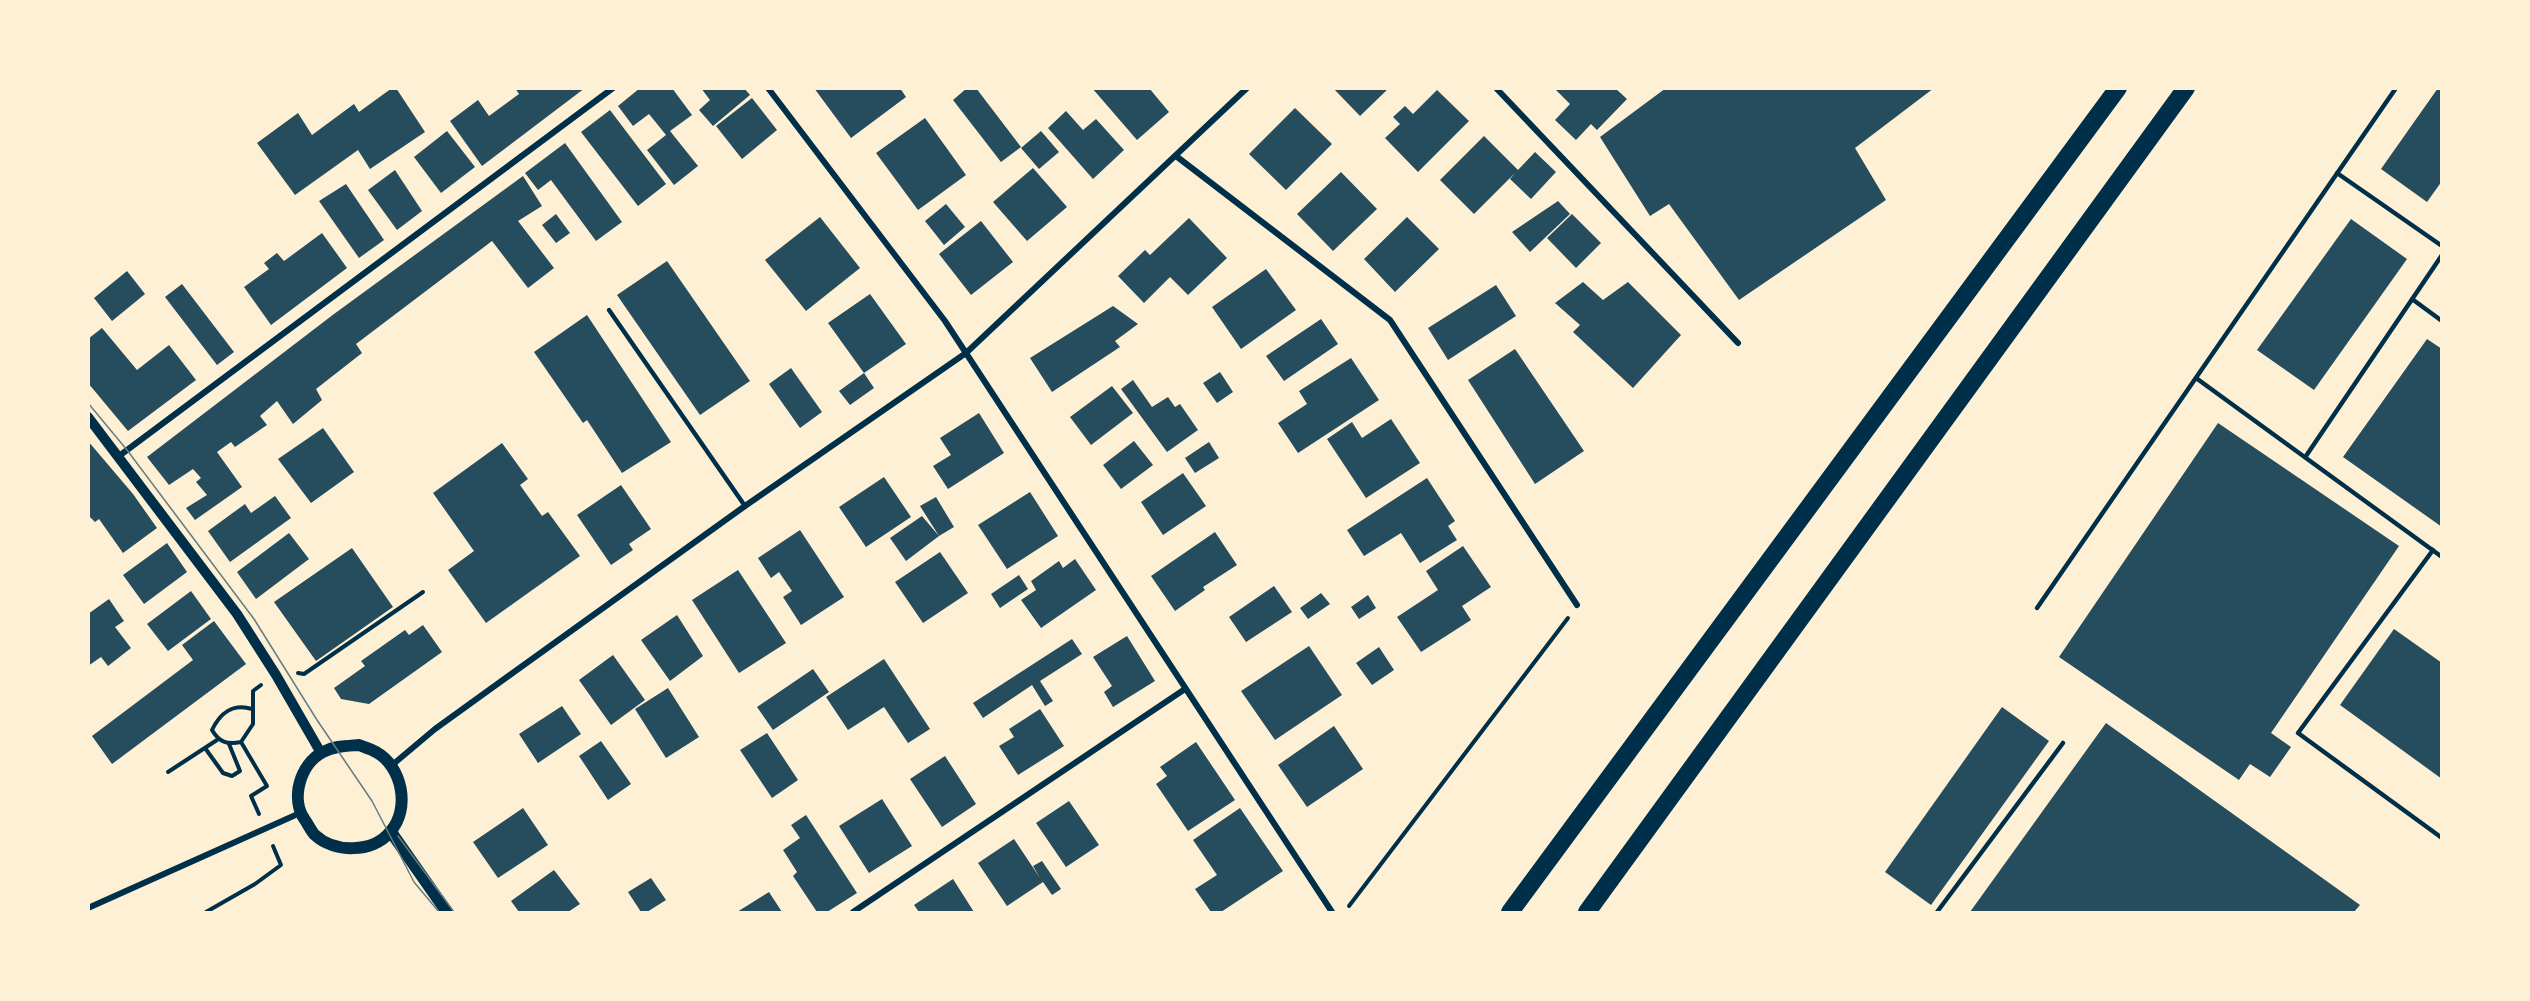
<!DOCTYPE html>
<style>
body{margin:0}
#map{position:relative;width:2530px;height:1001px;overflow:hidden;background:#fdf0d5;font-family:Raleway,sans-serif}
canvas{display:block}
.frame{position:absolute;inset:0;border:90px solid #fdf0d5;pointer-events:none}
</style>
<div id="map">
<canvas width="2530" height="1001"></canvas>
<div class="frame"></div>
</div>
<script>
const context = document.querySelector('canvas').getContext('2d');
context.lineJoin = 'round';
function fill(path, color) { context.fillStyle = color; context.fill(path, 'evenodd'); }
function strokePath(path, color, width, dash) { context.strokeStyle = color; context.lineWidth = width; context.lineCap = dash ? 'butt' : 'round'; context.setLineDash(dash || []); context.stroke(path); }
fill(new Path2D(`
 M392,88H396L425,132L370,169L358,150L295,195L257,143L298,113L312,135L354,104L359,112Z
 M515,88H585L482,166L450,121L478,100L489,116L519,94Z
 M640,88H672L692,115L670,131L698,166L674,185L647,150L666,135L649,114L633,126L618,106Z
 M701,88H744L750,95L713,126L699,110L710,100Z
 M814,88H900L906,97L851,138Z
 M967,88H976L1021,147L1001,162L953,100Z
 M1092,88H1149L1169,112L1137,140Z
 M1333,88H1389L1360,116Z
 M1557,88H1615L1627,99L1597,130L1591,124L1576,140L1555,120L1570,104L1556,90Z
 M1666,88H1934L1855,148L1886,200L1739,300L1669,204L1650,216L1600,137Z
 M2438,88H2442V181L2427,202L2381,169Z
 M1437,90L1469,121L1418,172L1385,138L1400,124L1393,117L1405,106L1413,114Z
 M752,98L777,130L742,159L716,126Z
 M1295,108L1332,144L1286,190L1249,154Z
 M610,110L666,184L638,206L581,132Z
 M1066,111L1083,130L1096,119L1124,150L1093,179L1048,128Z
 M925,118L966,175L918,210L876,153Z
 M447,131L475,167L441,193L414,157Z
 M1041,131L1059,152L1039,169L1021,148Z
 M1484,136L1518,170L1535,152L1556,172L1531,199L1510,179L1515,173L1474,214L1440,180Z
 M565,143L622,222L596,241L551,180L538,190L525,173Z
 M1033,168L1067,207L1027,241L993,202Z
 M395,170L422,211L397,230L368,190Z
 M1341,172L1377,209L1333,251L1297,214Z
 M523,176L542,206L518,221L554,268L528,288L492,241L356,344L362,353L316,389L322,400L293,424L277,401L260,416L267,425L235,447L231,442L217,452L242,487L195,520L186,508L207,495L196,482L201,478L193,469L169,485L147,457L334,314Z
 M346,184L384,240L359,258L319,201Z
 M1558,201L1570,214L1530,252L1512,232Z
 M946,204L965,227L944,245L925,221Z
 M556,214L570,233L556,243L542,225Z
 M1572,214L1601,243L1576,268L1547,238Z
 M820,217L860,268L806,311L765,260Z
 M1407,217L1439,249L1395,292L1364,259Z
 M1189,218L1227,258L1188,295L1170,277L1144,303L1118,276L1145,250L1150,255Z
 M2351,219L2407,259L2314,390L2257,350Z
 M981,221L1013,262L971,295L939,254Z
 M322,233L347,268L271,325L244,287L269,269L264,263L277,253L284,261Z
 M667,261L750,381L700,415L617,295Z
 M1266,269L1296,310L1241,349L1212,307Z
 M127,271L145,294L112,321L94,298Z
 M1583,282L1603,300L1628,282L1681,335L1633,388L1573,332L1580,325L1555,303Z
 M182,284L234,352L217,365L165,297Z
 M1496,285L1516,316L1448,360L1428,328Z
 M870,294L906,344L864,373L828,323Z
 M1113,306L1138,324L1115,341L1120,347L1052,392L1030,358Z
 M587,315L671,442L622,473L587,420L583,423L534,352Z
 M1321,319L1338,344L1284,381L1266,356Z
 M102,328L137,370L169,345L196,380L128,431L88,383V339Z
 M2427,339L2442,349V527L2343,457Z
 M1515,349L1584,451L1535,484L1468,380Z
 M1351,358L1379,400L1298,453L1278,423L1307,404L1299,391Z
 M791,368L822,412L800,428L769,384Z
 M1220,372L1233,392L1217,403L1203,383Z
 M864,373L874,388L850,405L839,391Z
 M1133,380L1152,407L1168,397L1175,407L1180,404L1198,430L1167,452L1121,389Z
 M1112,386L1133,413L1091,445L1070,417Z
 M979,413L1004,453L948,489L933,466L951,455L940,438Z
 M1391,419L1420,463L1366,498L1327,439L1352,422L1362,438Z
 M2218,423L2399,546L2271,733L2291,747L2270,777L2250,764L2239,780L2059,657Z
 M323,428L354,472L311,503L278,459Z
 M88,441L133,494L157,528L123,553L99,519L95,522L88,515Z
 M1134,441L1153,465L1121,489L1103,465Z
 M1209,442L1219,458L1195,473L1185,458Z
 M502,443L528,479L520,485L542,516L548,512L580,556L486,623L448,570L474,551L433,493Z
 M1183,473L1206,506L1163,535L1141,502Z
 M884,477L911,517L866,547L839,507Z
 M1427,478L1455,521L1448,526L1457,540L1420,563L1401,533L1364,556L1347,530Z
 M621,485L651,529L629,544L633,550L611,565L577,515Z
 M1030,492L1058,536L1007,569L978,525Z
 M275,496L291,518L230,562L208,531L245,504L251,513Z
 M936,497L954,527L939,536L920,506Z
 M922,516L939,536L906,561L890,538Z
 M800,530L844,597L801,625L783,597L792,591L779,572L771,578L758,558Z
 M1215,532L1237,565L1203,587L1205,590L1175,611L1151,576Z
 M289,533L309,559L256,599L237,572Z
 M167,543L187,572L144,604L123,575Z
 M1463,546L1491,587L1462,606L1471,620L1421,652L1397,617L1438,590L1426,571Z
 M352,548L393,607L316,661L274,602Z
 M940,552L968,593L923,623L895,582Z
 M1075,559L1096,590L1041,628L1021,600L1036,590L1031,581L1059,561L1063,568Z
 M738,570L786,643L739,673L692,600Z
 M1019,575L1028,589L1000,608L991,594Z
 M1274,586L1292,612L1246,642L1229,617Z
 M191,591L211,619L168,651L147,624Z
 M1321,593L1330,604L1308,619L1300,608Z
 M1368,595L1376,608L1359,619L1351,607Z
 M109,599L124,621L115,627L131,648L108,666L101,657L88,666V614Z
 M677,615L703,656L670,681L641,640Z
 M214,621L246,664L112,764L92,736L193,660L182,645Z
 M423,625L442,652L369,704L341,699L334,688L365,666L361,661L405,630L409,635Z
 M2394,629L2442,663V779L2340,705Z
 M1127,636L1155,681L1113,707L1104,692L1112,686L1093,657Z
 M1072,639L1082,654L1040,681L1053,701L1045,706L1032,685L983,718L973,703Z
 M1309,646L1342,695L1275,740L1241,691Z
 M1379,647L1394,670L1372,685L1356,663Z
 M613,655L645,700L611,725L579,680Z
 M884,659L930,729L908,743L884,707L848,730L826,697Z
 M813,669L829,692L773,730L757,707Z
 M668,688L699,737L666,758L635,709Z
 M562,706L581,734L538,763L519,734Z
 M2002,707L2049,741L1931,905L1885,872Z
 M1040,709L1064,746L1018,775L999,746L1014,737L1009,729Z
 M2106,723L2360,905L2354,912H1970Z
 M1334,726L1363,769L1307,807L1278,765Z
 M767,733L798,780L772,798L740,750Z
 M601,741L631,784L608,800L579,756Z
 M1196,742L1235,800L1188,831L1156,784L1167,776L1160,767Z
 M945,756L976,804L942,827L910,779Z
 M882,799L912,846L869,873L839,826Z
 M1069,801L1099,845L1066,867L1036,823Z
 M523,808L548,845L498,878L473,842Z
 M1240,808L1283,871L1221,912H1211L1195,889L1217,875L1193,840Z
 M806,815L857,893L827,912H817L793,876L797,872L783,850L800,838L791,825Z
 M1014,839L1040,878L1033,866L1042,861L1061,889L1052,895L1043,882L1007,906L978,863Z
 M554,870L580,904L568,912H519L511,901Z
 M651,878L666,900L647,912H641L628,892Z
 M953,879L974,912H919L914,905Z
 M769,892L782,912H737Z`), '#264d5e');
strokePath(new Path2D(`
 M298,673L304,674L423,592
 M241,742C227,745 219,742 212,730C220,713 233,703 252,709
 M205,748L223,773L232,776L240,771L229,744
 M168,772L217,740
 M259,814L251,796L267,786L241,742L253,724V691L261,685
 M1349,906L1568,618
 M206,912L255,884L281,865L273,846`), '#003049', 4);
strokePath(new Path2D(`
 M2337,173L2442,246
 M2412,299L2442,321
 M609,310L745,506
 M2196,378L2442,557
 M2306,456L2442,255
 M2433,550L2298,733L2442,838
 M2037,608L2396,88
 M1937,912L2063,743`), '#003049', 4.5);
strokePath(new Path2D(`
 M768,88L945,321L1332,912
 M1496,88L1738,343
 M1176,156L1390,320L1577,605
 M119,456L613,88
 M391,766L435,729L489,690L745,506L966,353L1247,88
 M88,908L300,813
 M853,912L1185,689`), '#003049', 6);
strokePath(new Path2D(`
 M88,417L237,614L276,675L321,753`), '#003049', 10);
strokePath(new Path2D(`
 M359,745C364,747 371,749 376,752C402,766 411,809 390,832C373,853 334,853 315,835C311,831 308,824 305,820C290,799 300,764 323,752C334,746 346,746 359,745Z
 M391,832L447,912`), '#003049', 12);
strokePath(new Path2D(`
 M1510,912L2118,88
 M1587,912L2186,88`), '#003049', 18);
strokePath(new Path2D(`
 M88,403L127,450L254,619L317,720L372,801L414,882L439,912
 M398,836L454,912`), '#657d81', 1.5);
</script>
